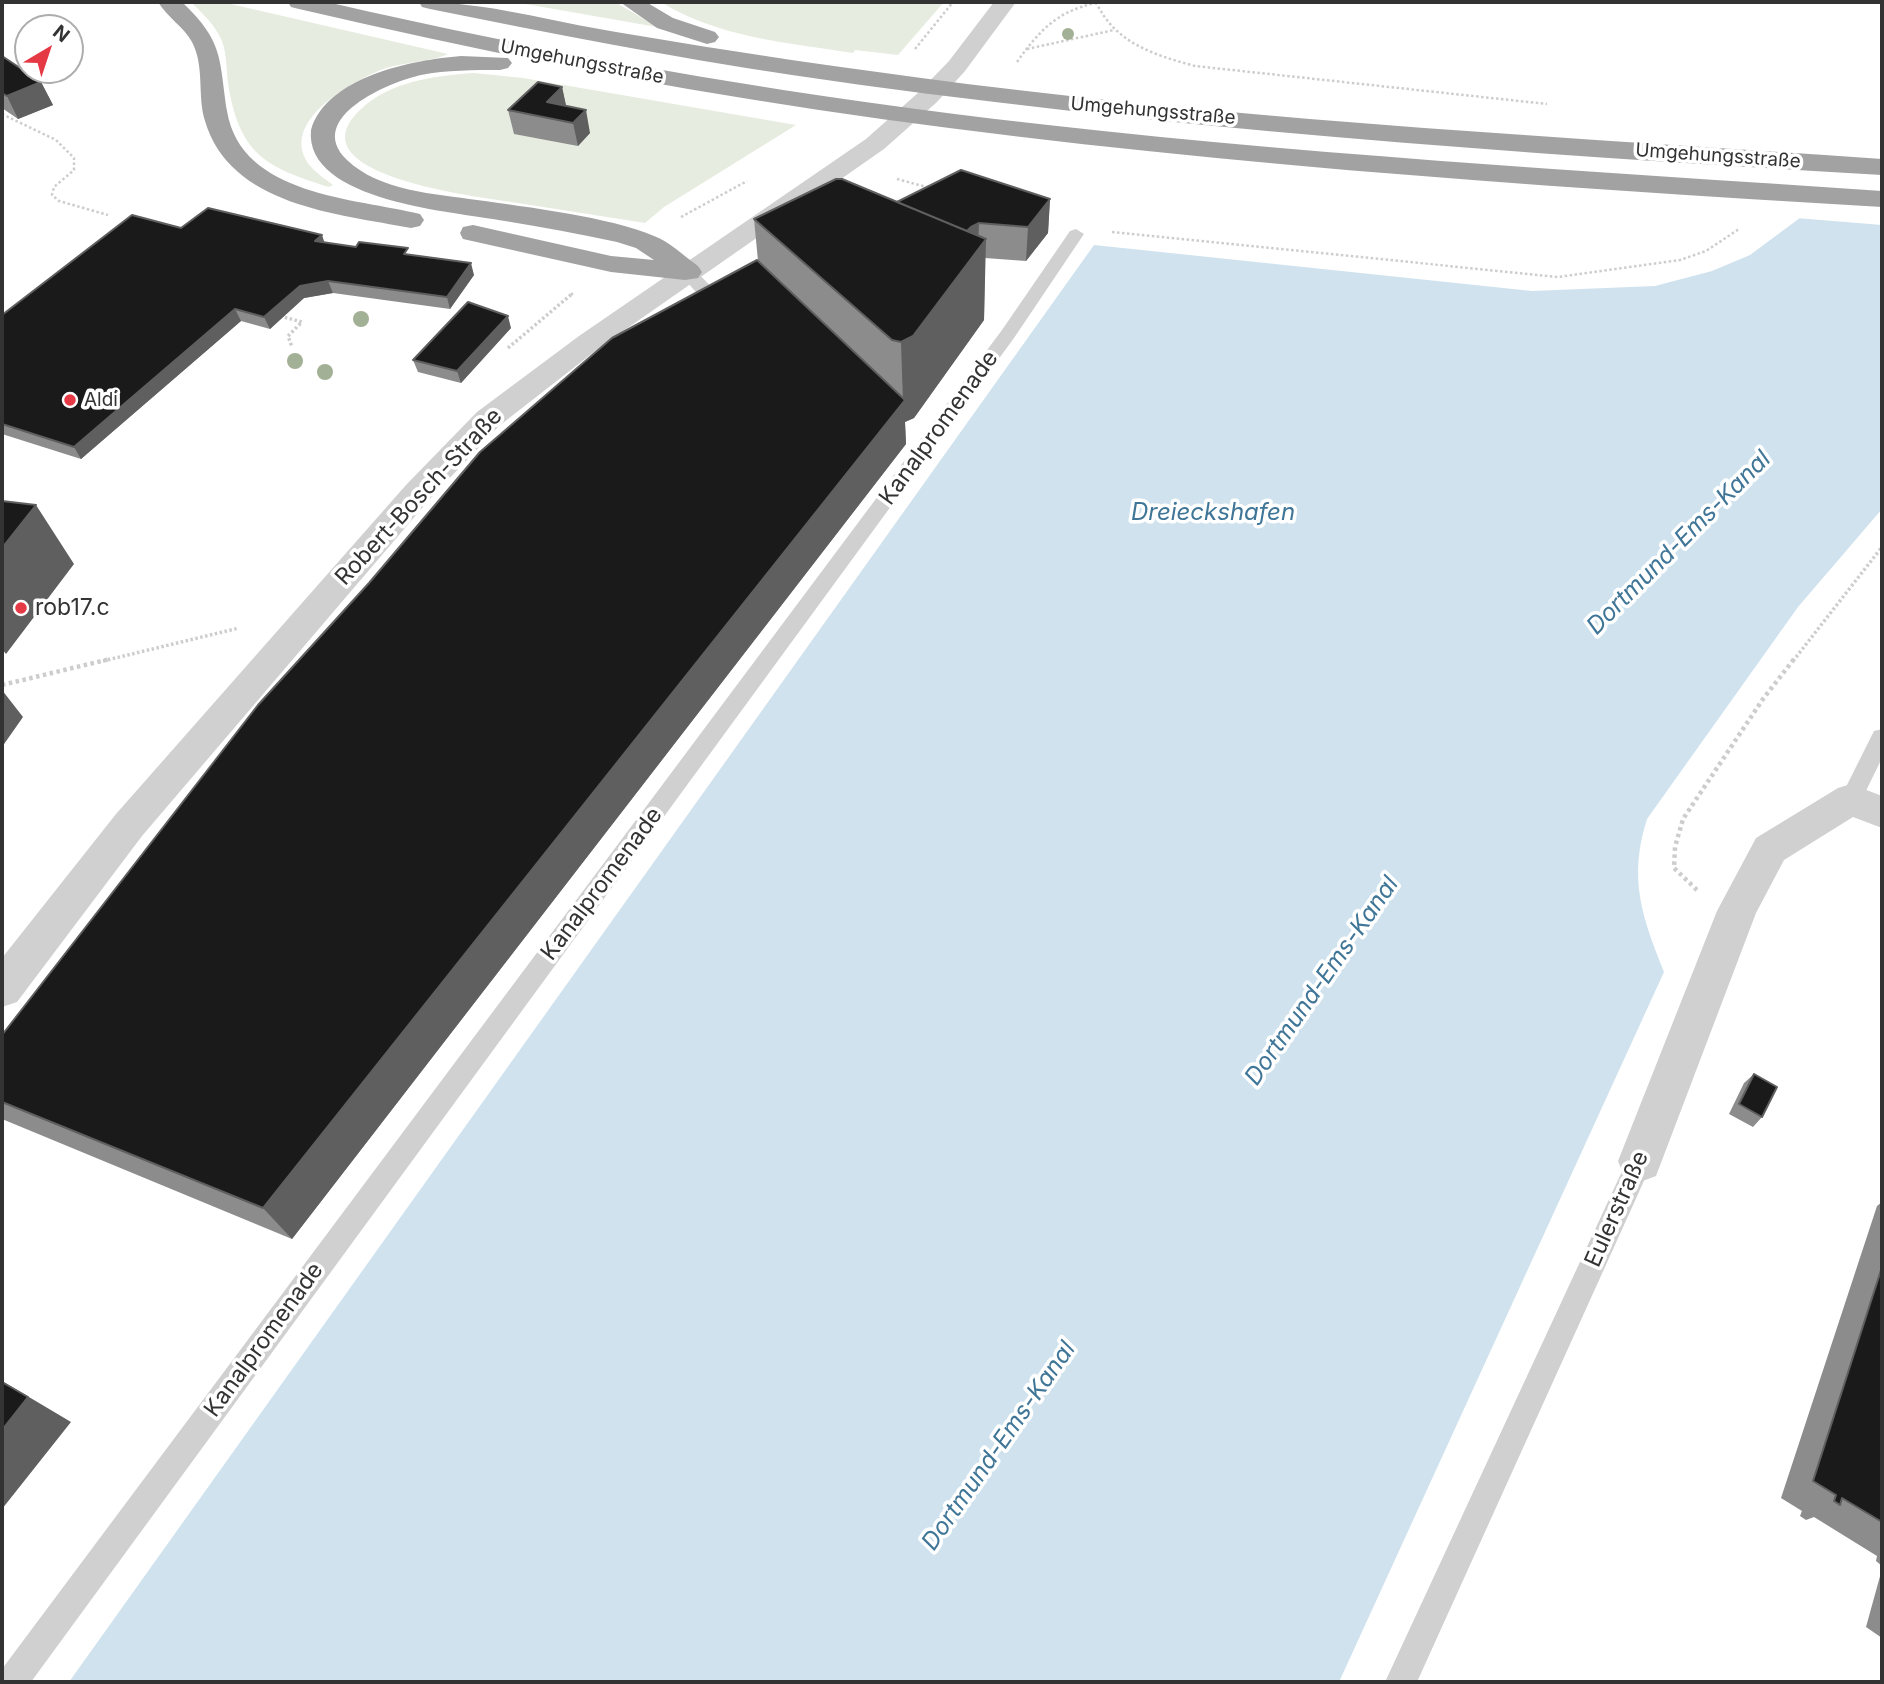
<!DOCTYPE html>
<meta charset="utf-8">
<style>
body{margin:0}
#map{position:relative;width:1884px;height:1684px;overflow:hidden;background:#fff;font-family:Inter,sans-serif}
canvas{display:block}
.frame{position:absolute;inset:0;border:4px solid #333;pointer-events:none}
.north{position:absolute;left:14px;top:14px;width:70px;height:70px;box-sizing:border-box;background:#fff;border:2px solid #adadad;border-radius:50%;rotate:39deg;font-size:19px;font-weight:700;line-height:28px;text-align:center;color:#333}
.north::after{content:'';display:block;margin:auto;width:24px;height:32px;background:#e63946;clip-path:polygon(50% 0,100% 100%,50% 72%,0 100%)}
</style>
<div id="map">
<canvas width="1884" height="1684"></canvas>
<div class="frame"></div>
<div class="north">N</div>
</div>
<script>
const context = document.querySelector('canvas').getContext('2d');
context.lineJoin = 'round';
function fill(path, color) { context.fillStyle = color; context.fill(path, 'evenodd'); }
function strokePath(path, color, width, dash) { context.strokeStyle = color; context.lineWidth = width; context.lineCap = dash ? 'butt' : 'round'; context.setLineDash(dash || []); context.stroke(path); }
function drawText(font, color, halo, rows, align = 'center') {
  context.font = font + ' Inter,sans-serif'; context.lineWidth = 7; context.setLineDash([]); context.textBaseline = 'middle'; context.strokeStyle = halo; context.fillStyle = color; for (const [text, x, y, turn = 0] of rows) {
    context.save(); context.translate(x, y); context.rotate((+turn || 0) * Math.PI / 180); context.textAlign = isNaN(turn) ? turn : align; if (halo) context.strokeText(text, 0, 0); context.fillText(text, 0, 0); context.restore();
  }
}
fill(new Path2D(`
 M191,2H222L448,54C430,62 406,62 386,68C353,80 273,124 312,168C318,174 326,180 333,185L329,187C264,167 239,153 228,83C226,67 227,48 219,35C212,22 201,12 191,2Z
 M514,2H615L657,27Z
 M661,2H944L898,55L855,50L853,53C789,43 716,37 661,2Z
 M474,73L523,78L796,125L664,207L645,223C603,216 560,210 518,203C488,198 290,177 360,110C390,81 434,76 474,73Z`), '#e6ecdf');
fill(new Path2D(`
 M1882,157V509L1798,607L1647,819C1628,878 1642,917 1664,972L1339,1682H69L1094,245L1532,291L1655,286L1712,271L1750,255Z`), '#cfe2ee');
fill(new Path2D(`
 M1882,153V225L1796,218L1880,154Z`), '#fff');
strokePath(new Path2D(`
 M1096,2C1115,43 1154,55 1195,66L1547,104
 M915,49L953,2
 M1027,49L1114,30
 M1017,62C1039,31 1057,11 1096,3
 M2,114L56,140L74,158V170L54,187L52,195L59,201L108,215
 M897,179L930,188
 M681,217L747,181
 M1112,232L1558,277L1680,260L1706,251L1739,229
 M571,295L573,293`), '#cdcdcd', 2.5, [2.5, 2.5]);
strokePath(new Path2D(`
 M280,316L302,322L288,336L292,347
 M508,348L573,293
 M103,661L239,628
 M1793,661L1882,547`), '#cdcdcd', 3.5, [2.5, 2.5]);
strokePath(new Path2D(`
 M2,685L110,659
 M1697,890L1674,868L1675,847L1683,819L1763,699L1794,659`), '#cdcdcd', 4.5, [3.5, 3.5]);
fill(new Path2D(`
 M1076,229L1084,234L1014,338L31,1682H2V1669L1002,330L1070,231Z
 M688,267L694,269L719,295L735,307L733,311C712,316 691,287 680,272Z
 M1882,729V758L1862,799L1859,805L1851,808L1843,805L1840,799L1874,731Z
 M1640,1149L1649,1152L1653,1161L1417,1682H1385L1631,1152Z`), '#d0d0d0');
fill(new Path2D(`
 M994,2H1016L965,71L937,102L884,149L599,348L499,426L428,501L142,836L17,1002L2,1007V958L116,814L406,485L477,412L579,336L866,139L919,92L949,61Z
 M1851,784L1882,796V828L1853,817L1784,860L1756,913L1656,1176L1640,1182L1624,1176L1618,1161L1717,911L1756,838L1838,788Z`), '#d0d0d0');
fill(new Path2D(`
 M158,2H182C224,42 219,58 227,111C241,196 355,198 420,214L424,220L420,226L411,228C338,214 230,206 205,121C197,95 205,67 192,42C183,26 167,17 158,2Z
 M288,2H327C548,53 770,92 995,119C1289,154 1586,171 1882,191V207C1527,186 1171,162 819,110C644,84 471,49 299,9L291,7Z
 M419,2C487,2 549,21 616,32C733,52 850,69 967,84C1271,122 1577,138 1882,159V175C1518,154 1152,128 792,75C670,57 550,33 430,9L422,7Z
 M620,2H646L673,18L715,32L719,37L715,42L707,44L657,28Z
 M461,56L508,58L512,63L508,68L500,70C473,70 447,70 421,75C389,82 304,118 347,160C379,191 436,194 477,200C526,207 610,217 654,236C670,242 684,256 698,266L702,272L698,278L685,280L611,272L463,239L460,233L463,227L473,225L611,256L654,260L636,248L617,242C580,234 542,227 505,221C457,212 304,202 311,130C327,76 413,60 461,56Z`), '#a2a2a2');
context.fillStyle = '#a2b095';
for (const [x, y, r] of [
 [1068,34,6],
 [361,319,8],
 [295,361,8],
 [325,372,8]
]) { context.beginPath(); context.arc(x, y, r, 0, 2 * Math.PI); context.fill(); }
fill(new Path2D(`
 M2,56L41,82L53,105L18,119L2,108Z
 M562,87L566,106L590,133L578,146L514,134L508,110Z
 M1050,199L1048,233L1026,261L985,258L984,320L914,418L905,422L906,444L292,1239L2,1119V1035L758,261L754,219L897,202Z
 M181,228L324,242L410,255L474,275L450,309L333,293L304,298L270,329L241,321L81,459L2,434V315Z
 M511,328L461,383L418,372L413,360Z
 M1754,1074L1762,1117L1753,1127L1729,1114L1744,1083Z
 M1882,1202V1566L1876,1561L1877,1556L1814,1517L1806,1520L1800,1516L1802,1511L1781,1498L1877,1206Z
 M1882,1569V1638L1866,1627Z`), '#8c8c8c');
fill(new Path2D(`
 M41,82L53,105L18,119L7,96Z
 M562,87L567,110L547,102Z
 M586,110L590,133L578,146L573,123Z
 M1050,199L1048,233L1026,261L1028,227Z
 M979,223L978,249L986,239L984,320L914,418L905,422L906,444L292,1239L263,1208L903,402L901,342L934,264L971,227Z
 M322,235L326,247L315,241Z
 M471,263L474,275L450,309L447,297Z
 M328,281L333,293L304,298L270,329L264,317L300,286Z
 M235,309L241,321L81,459L74,447Z
 M508,316L511,328L461,383L457,371Z
 M36,505L74,564L6,654L2,649V548Z
 M2,690L23,717L2,747Z
 M2,1381L71,1422L2,1509Z`), '#5f5f5f');
const building = new Path2D(`
 M2,56L41,82L7,96L2,93Z
 M538,82L562,87L547,102L586,110L573,123L508,110Z
 M961,170L1050,199L1028,227L979,223L971,227L967,231L897,202Z
 M836,179H842L986,239L913,336L901,342L892,340L754,219Z
 M208,208L322,235L315,241L356,247L359,242L408,248L404,254L471,263L447,297L328,281L300,286L264,317L235,309L74,447L2,424V315L132,215L181,228Z
 M757,260L905,400L263,1208L2,1102V1035L258,705L369,583L480,452L612,338Z
 M468,302L508,316L457,371L413,360Z
 M2,501L36,505L2,548Z
 M1754,1074L1777,1087L1762,1117L1739,1104Z
 M1882,1267V1522L1842,1498L1840,1505L1834,1501L1836,1495L1813,1481Z
 M2,1382L28,1397L2,1430Z`);
fill(building, '#1a1a1a');
strokePath(building, '#5f5f5f', 2);
for (const [x, y, r, color] of [
 [70,400,7,"#e63946"],
 [21,608,7,"#e63946"]
]) { const dot = new Path2D(); dot.arc(x, y, r, 0, 2 * Math.PI); context.fillStyle = color; context.fill(dot); strokePath(dot, '#fff', 2.5); }
drawText('19px', '#333', '#fff', [
 ["Umgehungsstraße",582,62,11],
 ["Umgehungsstraße",1153,111,5],
 ["Umgehungsstraße",1718,156,4]
]);
drawText('19px', '#333', '#fff', [
 ["Aldi",84,400]
], 'left');
drawText('23px', '#333', '#fff', [
 ["Kanalpromenade",939,428,-54],
 ["Robert-Bosch-Straße",419,497,-47],
 ["Kanalpromenade",602,884,-53],
 ["Eulerstraße",1617,1209,-66],
 ["Kanalpromenade",264,1340,-54]
]);
drawText('23px', '#333', '#fff', [
 ["rob17.c",35,608]
], 'left');
drawText('italic 24px', '#3f7597', '#fff', [
 ["Dreieckshafen",1213,513],
 ["Dortmund-Ems-Kanal",1679,543,-45],
 ["Dortmund-Ems-Kanal",1322,981,-55],
 ["Dortmund-Ems-Kanal",999,1446,-55]
]);
</script>
